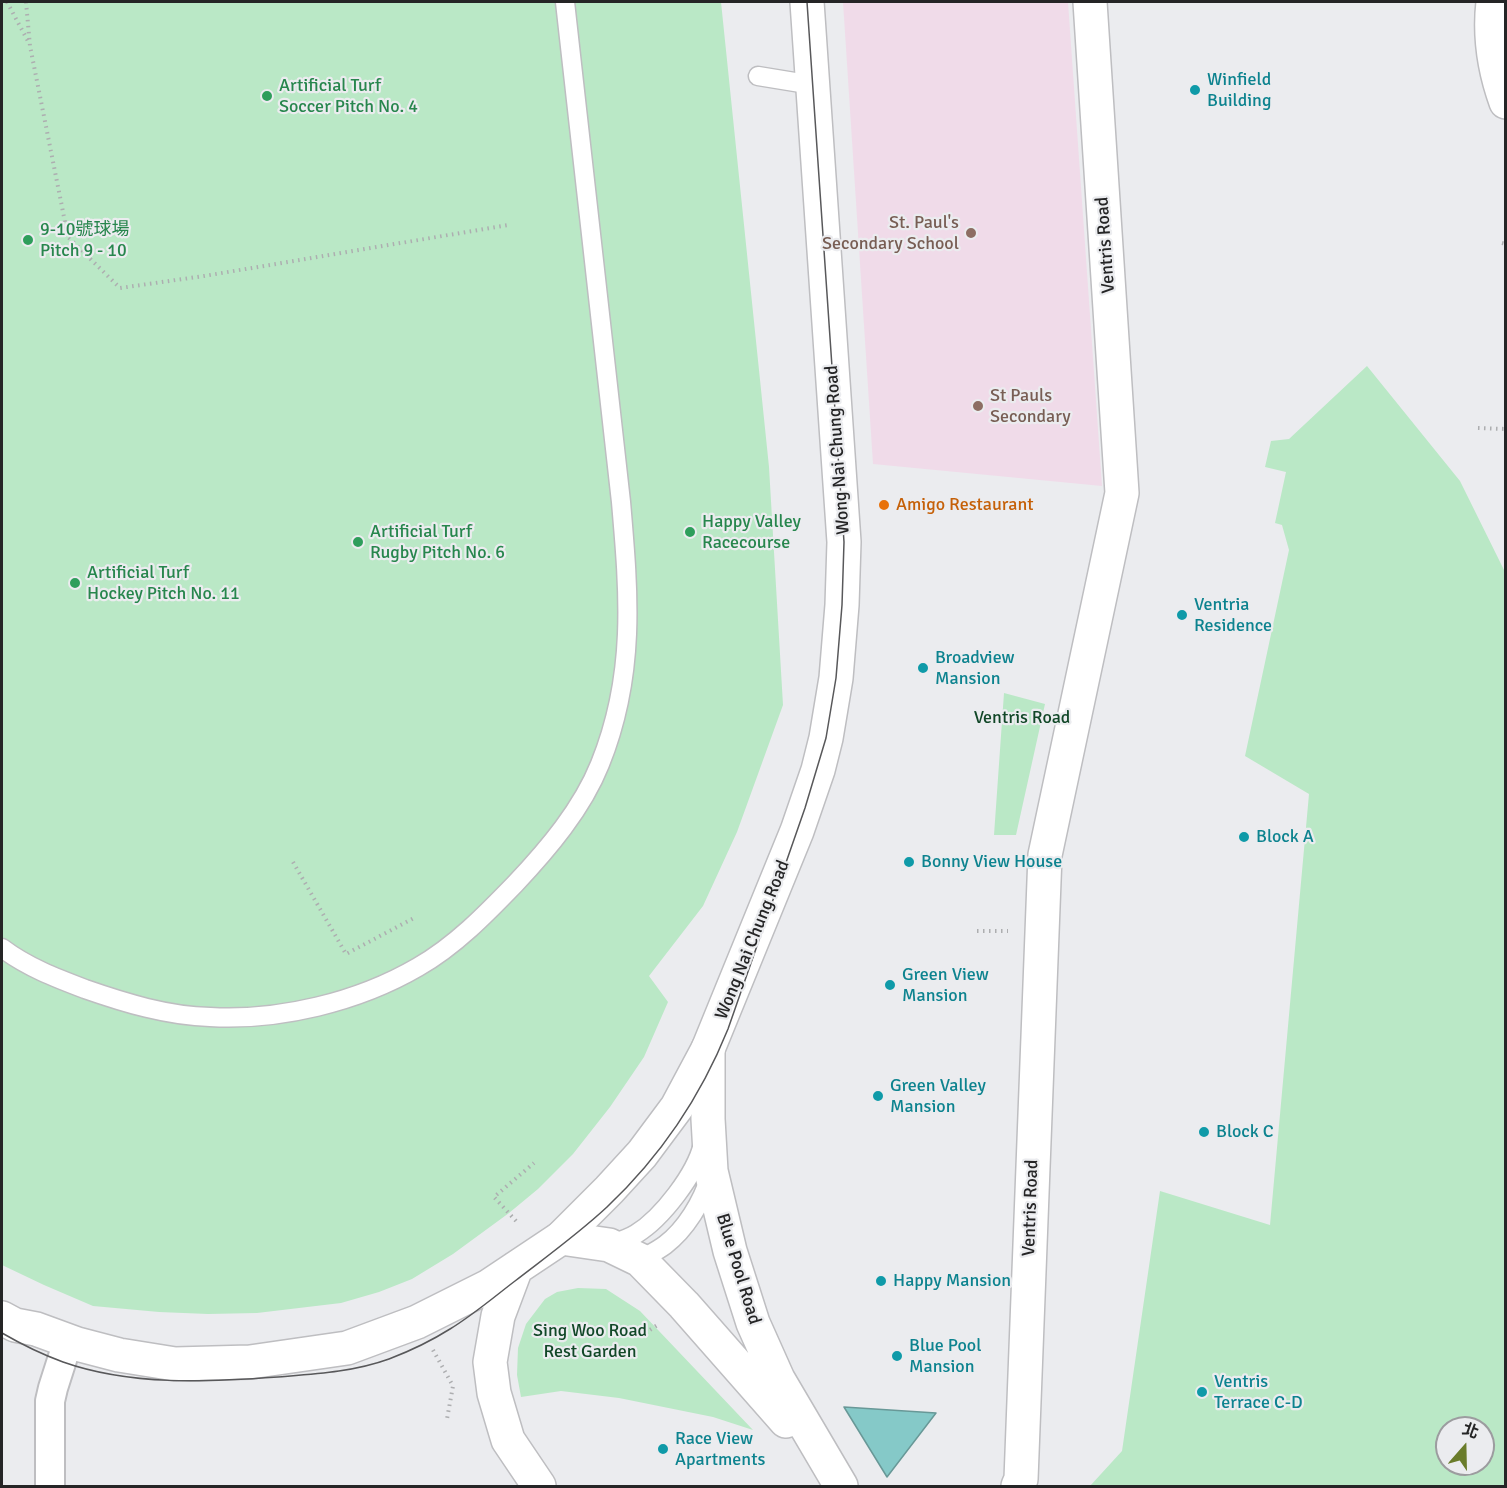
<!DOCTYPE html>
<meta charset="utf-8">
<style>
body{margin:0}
#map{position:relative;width:1507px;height:1488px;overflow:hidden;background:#ebecef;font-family:Signika,"Noto Sans TC",sans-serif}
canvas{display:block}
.frame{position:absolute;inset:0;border:3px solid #252526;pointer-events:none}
.north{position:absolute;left:1435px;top:1416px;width:60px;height:60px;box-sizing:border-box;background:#ebecef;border:2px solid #9c9c9f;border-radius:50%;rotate:20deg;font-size:16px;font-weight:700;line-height:24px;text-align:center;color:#252526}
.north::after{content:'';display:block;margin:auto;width:21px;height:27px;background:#6a7c2b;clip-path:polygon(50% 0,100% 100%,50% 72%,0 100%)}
</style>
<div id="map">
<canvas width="1507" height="1488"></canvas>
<div class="frame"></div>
<div class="north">北</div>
</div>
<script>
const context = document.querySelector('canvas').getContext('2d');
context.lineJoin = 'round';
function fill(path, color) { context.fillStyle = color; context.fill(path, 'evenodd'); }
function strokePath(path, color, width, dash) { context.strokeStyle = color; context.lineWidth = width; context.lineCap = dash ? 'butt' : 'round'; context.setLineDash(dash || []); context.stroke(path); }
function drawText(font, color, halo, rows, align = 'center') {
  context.font = font + ' Signika,"Noto Sans TC",sans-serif'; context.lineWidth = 4.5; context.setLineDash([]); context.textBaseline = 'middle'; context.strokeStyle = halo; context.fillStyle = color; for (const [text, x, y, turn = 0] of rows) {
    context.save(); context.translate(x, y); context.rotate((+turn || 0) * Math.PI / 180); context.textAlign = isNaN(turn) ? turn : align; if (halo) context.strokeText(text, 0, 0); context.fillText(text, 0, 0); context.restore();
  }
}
fill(new Path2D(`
 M843,2H1068L1102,486L873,464Z`), '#f0dbe9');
fill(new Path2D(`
 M2,2H721L769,467L783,705L737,832L703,906L649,976L668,1002L644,1057L610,1107L573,1154L538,1189L509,1213L453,1254L412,1279L379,1292L341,1303L257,1313L208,1314L159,1312L93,1306L44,1285L2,1265Z
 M1367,366L1460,481L1505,572V1486H1090L1122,1451L1160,1191L1270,1225L1309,794L1245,756L1289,550L1282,525L1275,523L1286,472L1265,467L1271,441L1289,439ZM1447,1428H1483V1464H1447Z
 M1004,693L1045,704L1016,835H994Z
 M578,1288L606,1289L640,1311L753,1430L713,1417L619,1398L561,1391L521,1397L517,1375L518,1348L526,1324L545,1299L557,1292Z`), '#bae8c6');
const water = new Path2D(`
 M844,1407L936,1413L887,1477Z`);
fill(water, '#85c9c8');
strokePath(water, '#689897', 1.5);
const service = new Path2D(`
 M758,76L813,85
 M2,948C27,967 56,978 85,989C125,1003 168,1016 210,1017C279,1021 358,1002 418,967C455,946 486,914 515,884C548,849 582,809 600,764C636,675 629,594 621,502L565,2
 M609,1245C618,1242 628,1239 636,1234C662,1218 696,1174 703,1144
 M640,1260C648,1255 657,1251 665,1245C686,1229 702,1202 710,1177`);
const pedestrian = new Path2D(`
 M50,1486V1401L53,1388L68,1341`);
const minor = new Path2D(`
 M708,1049V1119L711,1171L730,1251L753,1323L778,1379L841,1486
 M561,1238L609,1245L640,1260L684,1305L786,1421
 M1018,1486L1021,1479L1045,855L1122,493L1090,2`);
const tertiary = new Path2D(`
 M1493,2C1489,37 1494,69 1506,102
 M516,1268L498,1316L490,1362L494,1393L508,1440L539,1486
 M2,1318L15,1325L36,1329L77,1344L119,1355L175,1364L250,1362L347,1348L417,1322L489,1286L561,1238L609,1190L642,1154L677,1107L708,1049L797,831L818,770L826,738L836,678L842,605L844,542L807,2`);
strokePath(service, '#bebec1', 21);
strokePath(pedestrian, '#bebec1', 32);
strokePath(minor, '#bebec1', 36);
strokePath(tertiary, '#bebec1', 36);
strokePath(new Path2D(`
 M7,2L29,43
 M26,2L30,46L68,237L120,288L204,276L508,225
 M1502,243L1506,244
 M1478,428L1506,429
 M293,862L346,954L414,918
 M977,931H1008
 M516,1221L494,1197L534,1163
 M645,1333L659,1324
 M433,1350L453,1386L447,1419`), '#adaeb0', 4, [1.5, 4.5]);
strokePath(service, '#fff', 18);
strokePath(pedestrian, '#fff', 28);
strokePath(minor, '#fff', 33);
strokePath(tertiary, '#fff', 33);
strokePath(new Path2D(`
 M2,1333C21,1344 41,1354 63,1362C131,1386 207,1382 278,1377C315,1374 353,1372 389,1359C410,1351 431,1341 450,1329C473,1315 494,1297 515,1281C546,1257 578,1234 607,1207C660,1157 701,1096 728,1029L805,808L826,738L836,678L842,605L844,542L807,2`), '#58585a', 1.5);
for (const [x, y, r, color] of [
 [1195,90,6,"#0f9aa8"],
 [267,96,6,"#2e9e5b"],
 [971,233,6,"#8d6e63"],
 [28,240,6,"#2e9e5b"],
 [978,406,6,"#8d6e63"],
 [884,505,6,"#e8710a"],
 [690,532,6,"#2e9e5b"],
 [358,542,6,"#2e9e5b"],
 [75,583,6,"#2e9e5b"],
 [1182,615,6,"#0f9aa8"],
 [923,668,6,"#0f9aa8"],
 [1244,837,6,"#0f9aa8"],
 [909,862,6,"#0f9aa8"],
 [890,985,6,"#0f9aa8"],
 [878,1096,6,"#0f9aa8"],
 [1204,1132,6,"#0f9aa8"],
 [881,1281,6,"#0f9aa8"],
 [897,1356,6,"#0f9aa8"],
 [1202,1392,6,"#0f9aa8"],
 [663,1449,6,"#0f9aa8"]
]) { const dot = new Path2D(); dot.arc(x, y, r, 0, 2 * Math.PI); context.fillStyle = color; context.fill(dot); strokePath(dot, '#ebecef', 2); }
drawText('18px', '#0d838f', '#ebecef', [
 ["Winfield",1207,80],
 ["Building",1207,101],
 ["Ventria",1194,605],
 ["Residence",1194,626],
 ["Broadview",935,658],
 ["Mansion",935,679],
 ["Block A",1256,837],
 ["Bonny View House",921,862],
 ["Green View",902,975],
 ["Mansion",902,996],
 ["Green Valley",890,1086],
 ["Mansion",890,1107],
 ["Block C",1216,1132],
 ["Happy Mansion",893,1281],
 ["Blue Pool",909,1346],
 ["Mansion",909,1367],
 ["Ventris",1214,1382],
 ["Terrace C-D",1214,1403],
 ["Race View",675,1439],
 ["Apartments",675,1460]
], 'left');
drawText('18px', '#27864d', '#ebecef', [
 ["Artificial Turf",279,86],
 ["Soccer Pitch No. 4",279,107],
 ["9-10號球場",40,230],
 ["Pitch 9 - 10",40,251],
 ["Happy Valley",702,522],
 ["Racecourse",702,543],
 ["Artificial Turf",370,532],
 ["Rugby Pitch No. 6",370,553],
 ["Artificial Turf",87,573],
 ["Hockey Pitch No. 11",87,594]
], 'left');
drawText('18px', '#785e54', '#ebecef', [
 ["St. Paul's",959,223],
 ["Secondary School",959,244],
 ["St Pauls",990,396,"left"],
 ["Secondary",990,417,"left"]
], 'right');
drawText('18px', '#252526', '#ebecef', [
 ["Ventris Road",1106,245,-94],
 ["Wong Nai Chung Road",838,450,-94],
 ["Wong Nai Chung Road",753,940,-68],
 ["Ventris Road",1031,1208,-88],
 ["Blue Pool Road",738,1269,73]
]);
drawText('18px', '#c56008', '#ebecef', [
 ["Amigo Restaurant",896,505]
], 'left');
drawText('18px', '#114727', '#ebecef', [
 ["Ventris Road",1022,718],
 ["Sing Woo Road",590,1331],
 ["Rest Garden",590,1352]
]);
</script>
